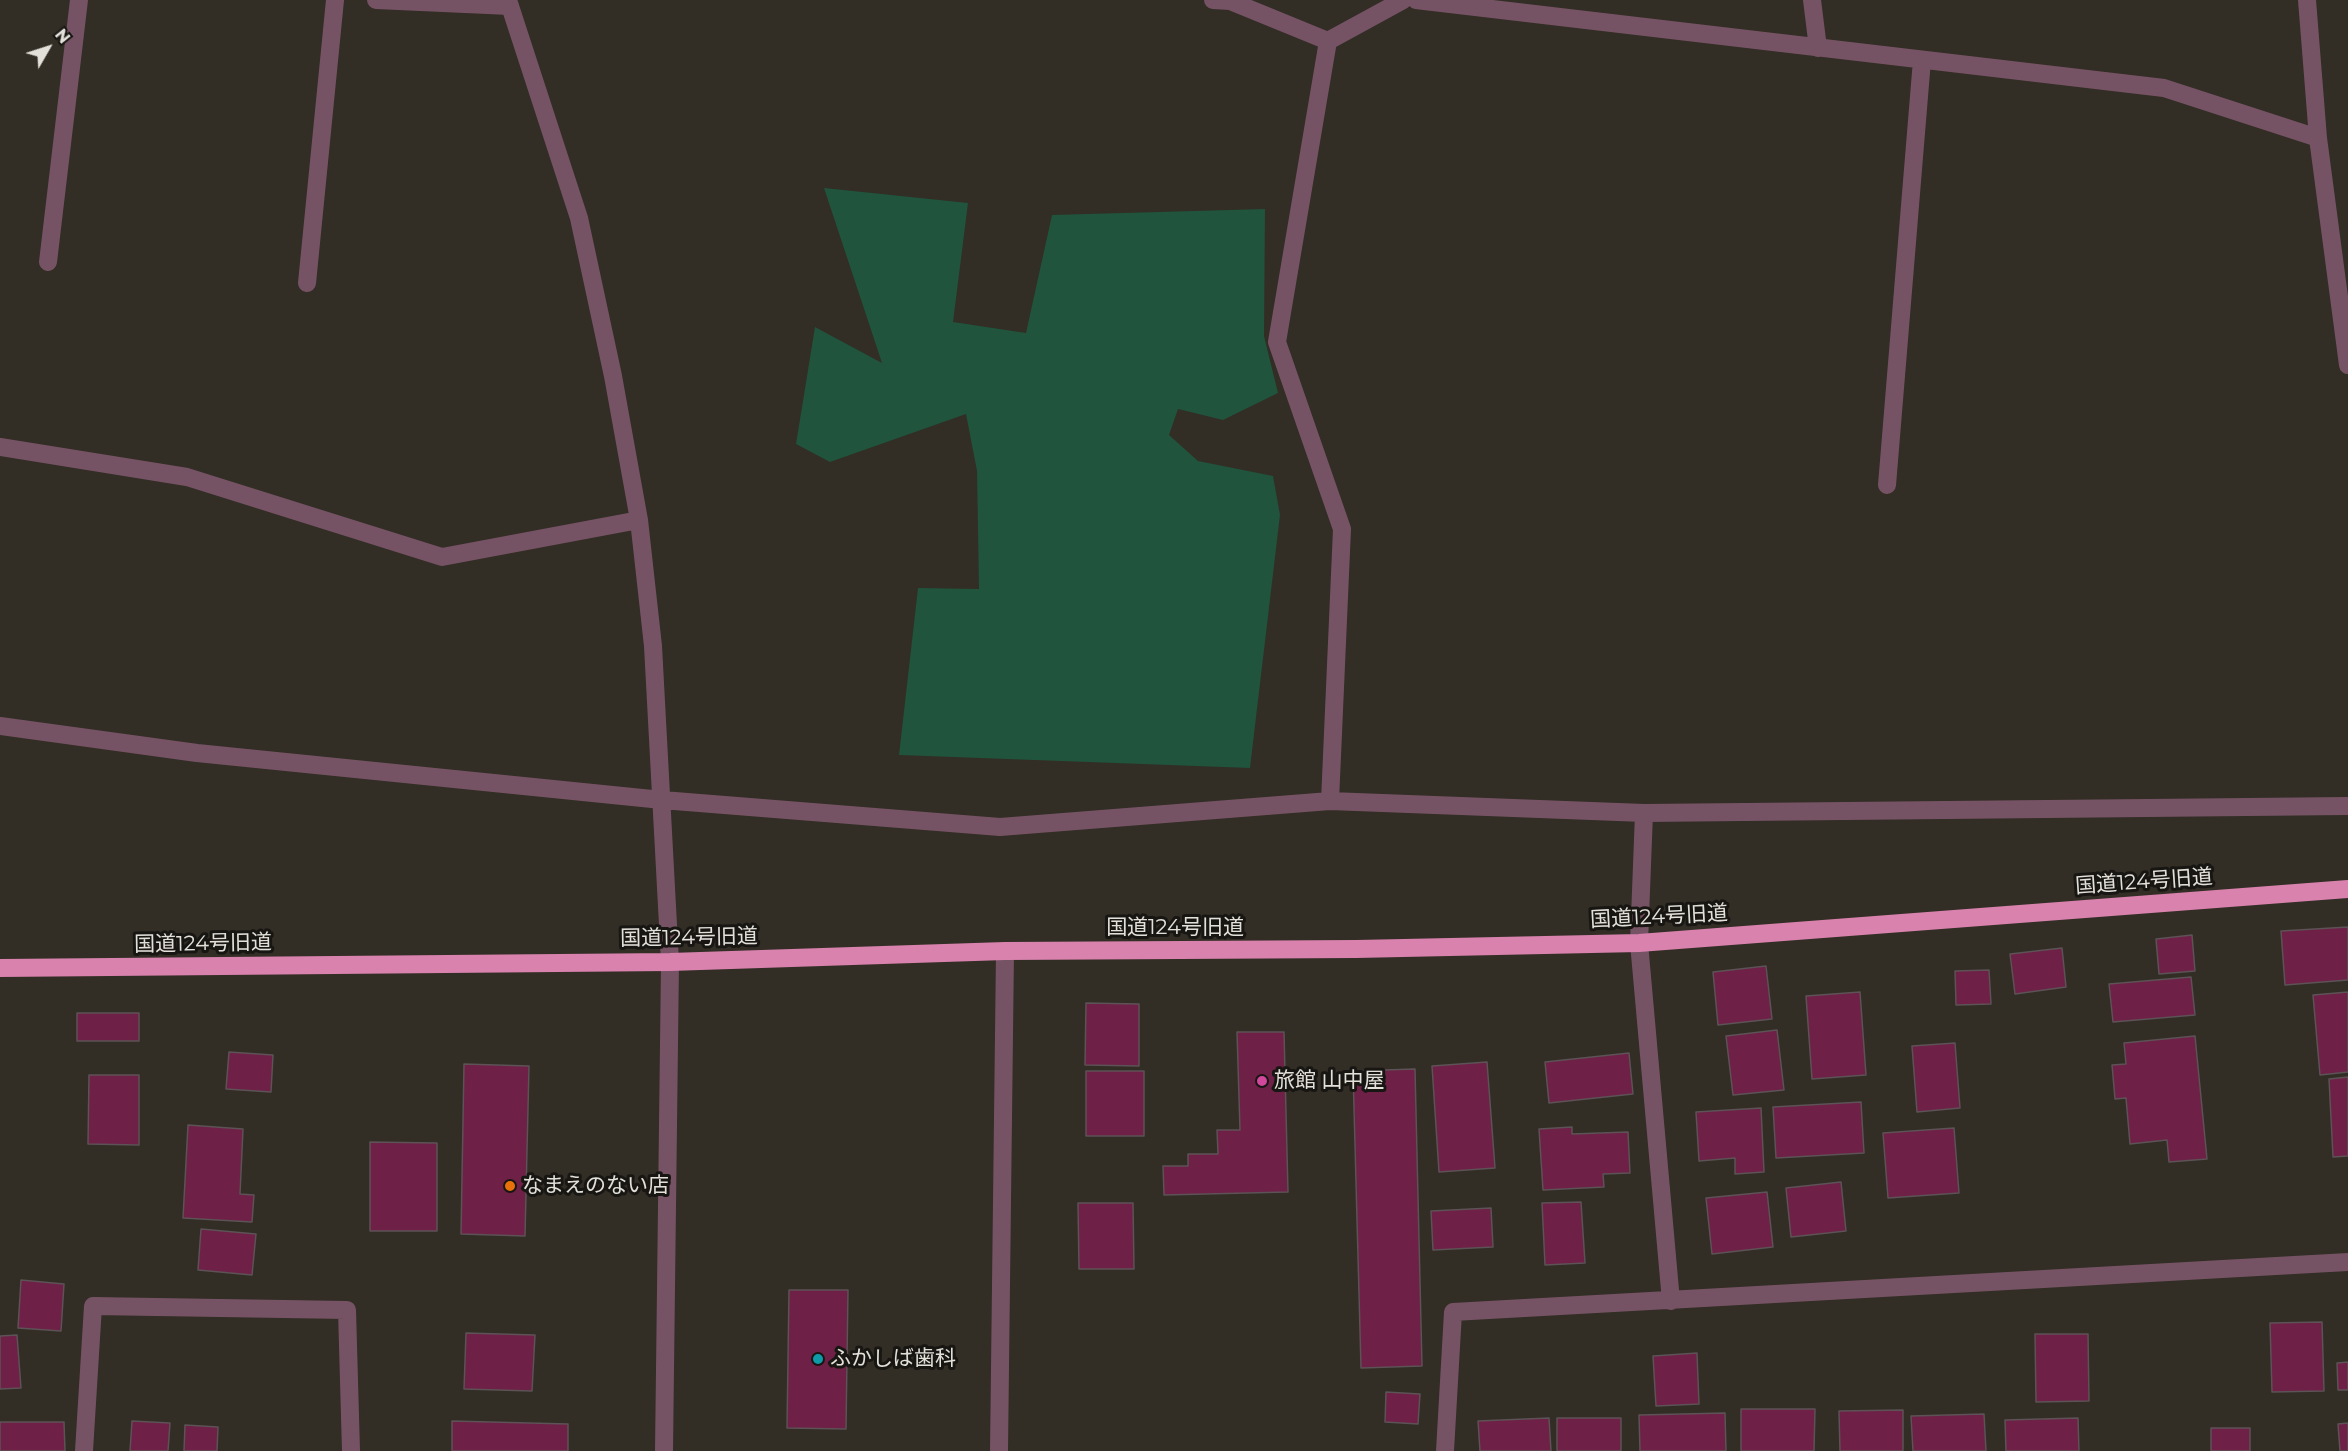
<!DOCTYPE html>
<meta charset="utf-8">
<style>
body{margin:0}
#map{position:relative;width:2348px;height:1451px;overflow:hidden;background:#322d25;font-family:Montserrat,sans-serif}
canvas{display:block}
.north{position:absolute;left:18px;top:18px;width:60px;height:60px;-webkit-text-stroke:4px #181612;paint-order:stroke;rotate:51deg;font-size:16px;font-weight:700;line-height:24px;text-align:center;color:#e3e0da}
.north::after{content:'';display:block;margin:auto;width:21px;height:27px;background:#e3e0da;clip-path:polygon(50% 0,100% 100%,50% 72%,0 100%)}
</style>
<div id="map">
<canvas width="2348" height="1451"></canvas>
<div class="north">N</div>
</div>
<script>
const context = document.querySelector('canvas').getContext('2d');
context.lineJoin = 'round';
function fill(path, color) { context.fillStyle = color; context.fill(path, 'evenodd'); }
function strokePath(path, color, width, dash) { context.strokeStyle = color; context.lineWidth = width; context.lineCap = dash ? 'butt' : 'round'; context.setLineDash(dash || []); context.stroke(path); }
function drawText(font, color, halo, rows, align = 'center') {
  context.font = font + ' Montserrat,"Noto Sans JP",sans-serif'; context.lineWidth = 6; context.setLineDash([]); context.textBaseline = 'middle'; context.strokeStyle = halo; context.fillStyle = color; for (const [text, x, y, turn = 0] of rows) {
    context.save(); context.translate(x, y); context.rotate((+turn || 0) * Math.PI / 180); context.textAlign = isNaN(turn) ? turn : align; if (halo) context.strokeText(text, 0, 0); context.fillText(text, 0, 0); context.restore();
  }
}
fill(new Path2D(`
 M824,188L968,203L953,322L1026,333L1052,215L1265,209L1264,336L1278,393L1223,420L1178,409L1169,435L1198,461L1273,476L1280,515L1250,768L899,755L918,588L979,589L977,471L966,414L830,462L796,444L815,327L882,363Z`), '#20543c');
const building = new Path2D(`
 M2348,927V980L2285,985L2281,931Z
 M2192,935L2195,971L2159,974L2156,939Z
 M2062,948L2066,987L2015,994L2010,954Z
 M1766,966L1772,1019L1718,1025L1713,972Z
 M1989,970L1991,1004L1956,1005L1955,971Z
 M2191,977L2195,1015L2113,1022L2109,984Z
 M1860,992L1866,1075L1812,1079L1806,996Z
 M2348,992V1072L2320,1075L2313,995Z
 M1086,1003L1139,1004V1066L1085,1065Z
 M77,1013H139V1041H77Z
 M1777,1030L1784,1090L1733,1095L1726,1036Z
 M1237,1032H1284L1288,1192L1164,1195L1163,1166H1188V1154H1218L1217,1130H1240Z
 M2195,1036L2207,1159L2169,1162L2167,1140L2130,1144L2126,1098L2115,1099L2112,1065L2126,1064L2124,1043Z
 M1955,1043L1960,1108L1917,1112L1912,1046Z
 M229,1052L273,1055L271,1092L226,1089Z
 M1629,1053L1633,1094L1549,1103L1545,1062Z
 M1487,1062L1495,1168L1439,1172L1432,1066Z
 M464,1064L529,1066L525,1236L461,1234Z
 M1415,1069L1422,1366L1361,1368L1353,1071Z
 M1086,1071H1144V1136H1086Z
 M89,1075H139V1145L88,1144Z
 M2348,1077V1156L2333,1157L2329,1079Z
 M1861,1102L1864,1153L1776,1158L1773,1107Z
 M1761,1108L1764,1172L1735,1174V1158L1699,1161L1696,1112Z
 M188,1125L243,1129L240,1194L254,1195L252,1222L183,1218Z
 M1572,1127V1134L1628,1132L1630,1173L1603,1174L1604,1187L1543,1190L1539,1129Z
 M1954,1128L1959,1193L1888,1198L1883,1133Z
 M370,1142L437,1143V1231H370Z
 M1841,1182L1846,1231L1791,1237L1786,1188Z
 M1767,1192L1773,1247L1712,1254L1706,1198Z
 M1581,1202L1585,1263L1545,1265L1542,1203Z
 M1078,1203H1133L1134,1269H1079Z
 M1491,1208L1493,1247L1433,1250L1431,1211Z
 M201,1229L256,1234L252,1275L198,1270Z
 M21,1280L64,1284L61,1331L18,1328Z
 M789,1290H848L846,1429L787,1428Z
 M2322,1322L2324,1391L2272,1392L2270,1323Z
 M466,1333L535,1335L532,1391L464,1389Z
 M2035,1334H2088L2089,1401L2036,1402Z
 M17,1335L21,1388L0,1389V1336Z
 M1697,1353L1699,1404L1656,1406L1653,1356Z
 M2348,1362V1390H2338L2337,1363Z
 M1386,1392L1420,1394L1418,1424L1385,1422Z
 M1741,1409H1815L1814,1451H1741Z
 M1903,1410V1451H1840L1839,1411Z
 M1725,1413L1726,1451H1640L1639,1415Z
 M1984,1414L1986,1451H1913L1911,1416Z
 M1549,1418L1551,1451H1480L1478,1421Z
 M1557,1418H1621V1451H1557Z
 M2078,1418L2079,1451H2006L2005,1420Z
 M132,1421L170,1423L168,1451H130Z
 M452,1421L568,1424V1451H452Z
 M0,1422H64L65,1451H0Z
 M2348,1423V1451H2340L2338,1424Z
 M185,1425L218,1427L217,1451H184Z
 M2211,1428H2250V1451H2211Z`);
fill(building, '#6e2046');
strokePath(building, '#5d5256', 1.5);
strokePath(new Path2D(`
 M376,0L510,6
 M508,0L579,218L613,376L639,520L653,646L670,962L664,1451
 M1213,0L1230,1L1328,41L1403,0
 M1416,0L2164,88L2318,138
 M1812,0L1818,48
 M2307,0L2318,138L2348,365
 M1328,41L1277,342L1342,529L1330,801
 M48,262L79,0
 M307,283L335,0
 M0,447L187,477L442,557L639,520
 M1887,485L1922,60
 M0,726L197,753L662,800L1000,827L1330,801L1644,813L2348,806
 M1644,813L1639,943L1671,1301
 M84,1451L93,1306L347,1310L351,1451
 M999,1451L1005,951
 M1445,1451L1453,1312L2348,1262`), '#765364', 18);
strokePath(new Path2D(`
 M0,968L670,962L1005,951L1356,949L1639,943L2348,889`), '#d882ad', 18);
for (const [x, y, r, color] of [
 [1262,1081,6,"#d1479c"],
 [510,1186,6,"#e8710a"],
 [818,1359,6,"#0f9aa8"]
]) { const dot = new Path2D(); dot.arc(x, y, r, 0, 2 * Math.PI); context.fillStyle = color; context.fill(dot); strokePath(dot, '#181612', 2); }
drawText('21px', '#e3e0da', '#181612', [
 ["国道124号旧道",2144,882,-4],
 ["国道124号旧道",1659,917,-3],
 ["国道124号旧道",1175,928],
 ["国道124号旧道",689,938,-1],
 ["国道124号旧道",203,944,-1]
]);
drawText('21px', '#e3e0da', '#181612', [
 ["旅館 山中屋",1274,1081],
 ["なまえのない店",522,1186],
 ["ふかしば歯科",830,1359]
], 'left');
</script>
